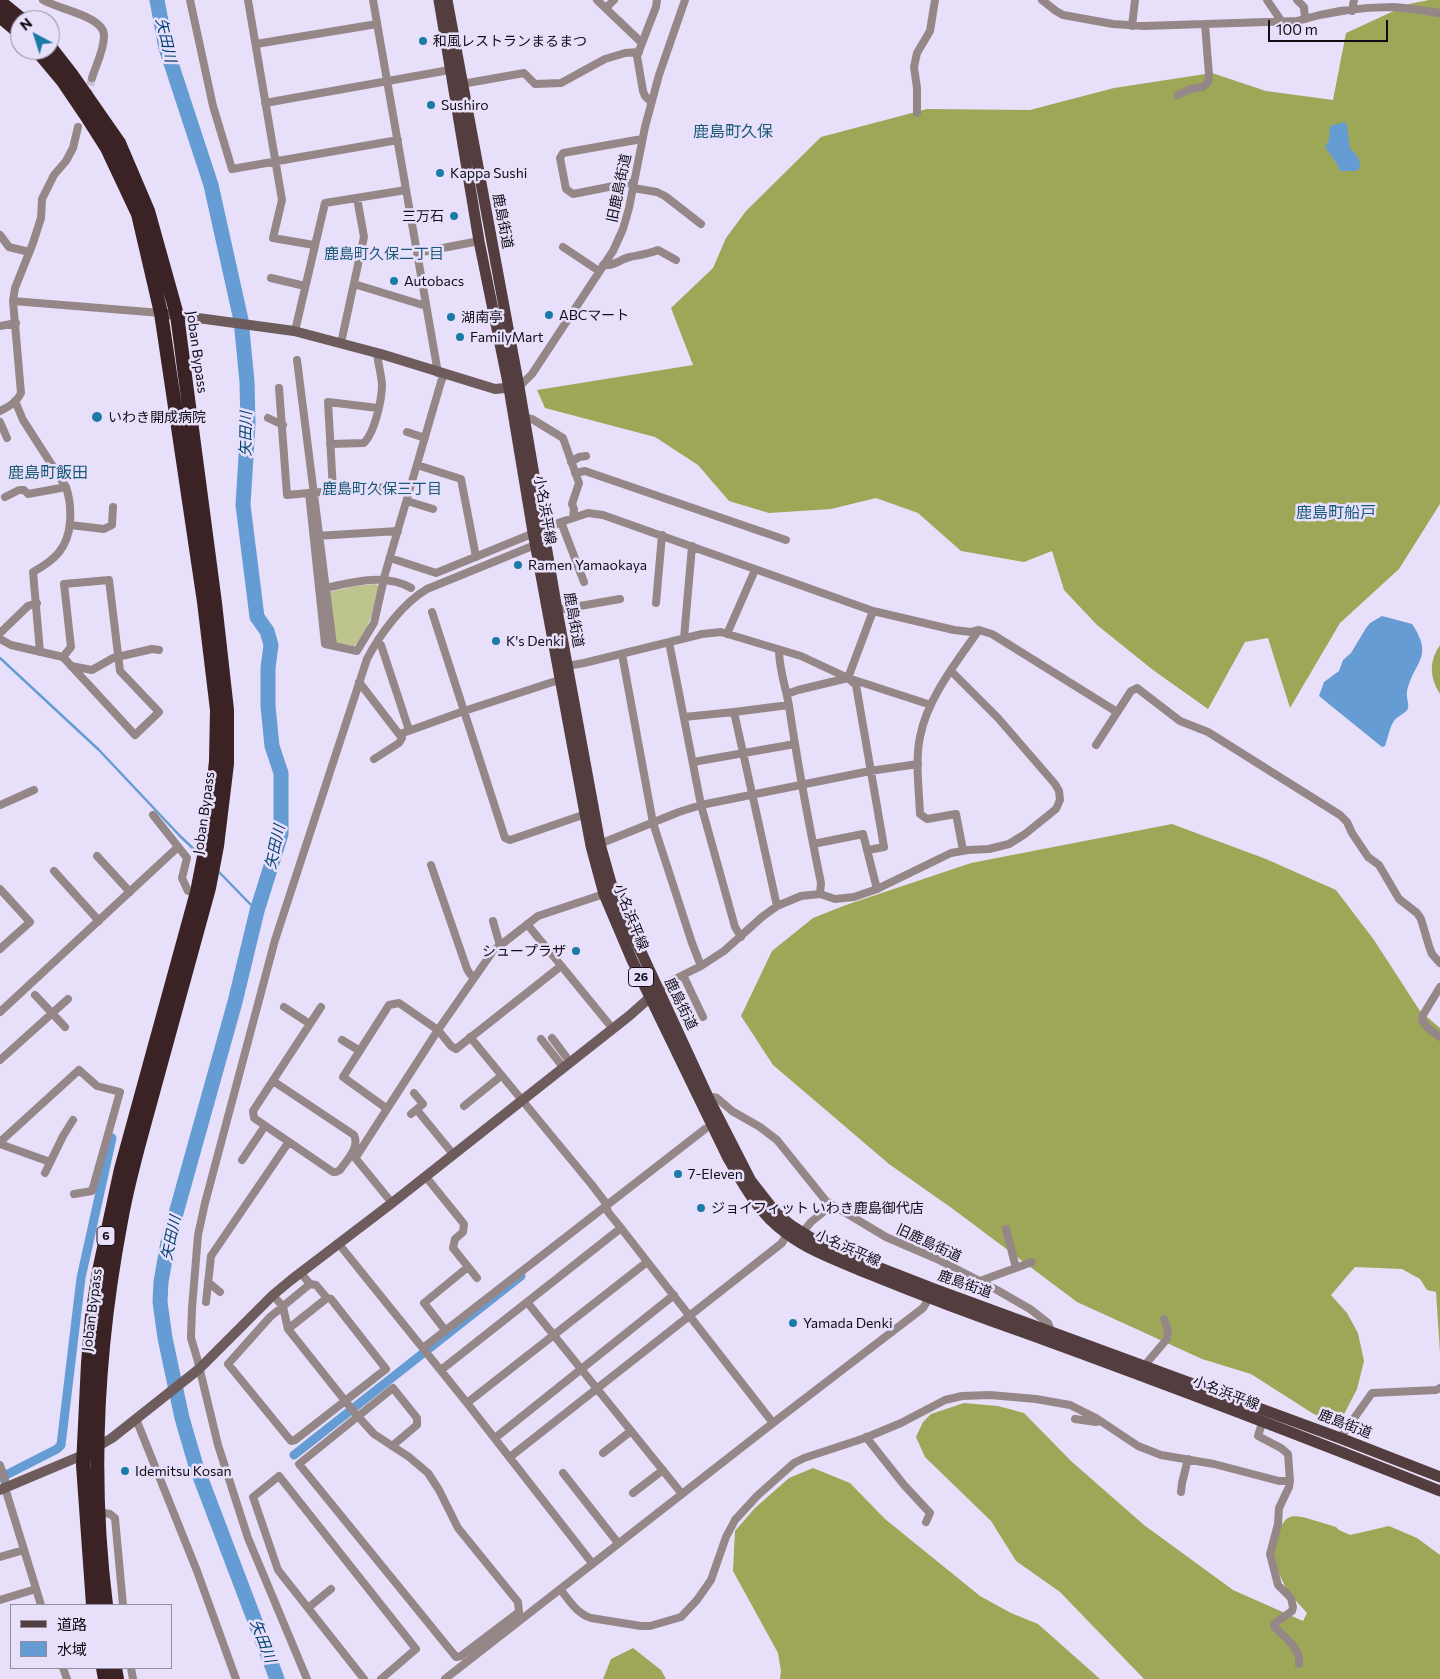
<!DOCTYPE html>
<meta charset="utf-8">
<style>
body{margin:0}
#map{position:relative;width:1440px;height:1679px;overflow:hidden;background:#e8e0fa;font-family:Commissioner,"Noto Sans JP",sans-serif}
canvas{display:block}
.legend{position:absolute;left:10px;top:1604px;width:162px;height:65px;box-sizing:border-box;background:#e8e0fa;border:1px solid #928c9f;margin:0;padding:6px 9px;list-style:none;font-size:15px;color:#100d16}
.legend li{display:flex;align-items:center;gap:10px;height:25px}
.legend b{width:25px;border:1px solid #928c9f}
.north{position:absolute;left:10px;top:10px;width:50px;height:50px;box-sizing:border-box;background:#e8e0fa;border:1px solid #928c9f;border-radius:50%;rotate:320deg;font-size:14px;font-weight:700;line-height:20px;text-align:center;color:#100d16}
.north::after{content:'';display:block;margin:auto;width:18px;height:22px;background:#1b7ba7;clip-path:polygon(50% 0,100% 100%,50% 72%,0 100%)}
.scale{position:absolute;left:1268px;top:20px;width:120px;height:22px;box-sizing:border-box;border:2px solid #100d16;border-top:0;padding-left:6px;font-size:15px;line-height:18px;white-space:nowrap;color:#100d16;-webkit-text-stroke:4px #e8e0fa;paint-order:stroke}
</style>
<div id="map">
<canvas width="1440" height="1679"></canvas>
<ul class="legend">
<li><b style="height:6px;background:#533d3e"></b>道路</li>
<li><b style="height:14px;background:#659cd4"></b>水域</li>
</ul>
<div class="north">N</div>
<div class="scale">100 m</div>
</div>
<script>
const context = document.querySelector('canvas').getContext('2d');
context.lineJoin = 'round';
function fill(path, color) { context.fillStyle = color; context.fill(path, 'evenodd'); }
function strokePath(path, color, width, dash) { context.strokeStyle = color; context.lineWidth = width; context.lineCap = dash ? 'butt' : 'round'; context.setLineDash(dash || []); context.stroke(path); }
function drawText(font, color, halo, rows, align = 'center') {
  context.font = font + ' Commissioner,"Noto Sans JP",sans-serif'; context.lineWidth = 5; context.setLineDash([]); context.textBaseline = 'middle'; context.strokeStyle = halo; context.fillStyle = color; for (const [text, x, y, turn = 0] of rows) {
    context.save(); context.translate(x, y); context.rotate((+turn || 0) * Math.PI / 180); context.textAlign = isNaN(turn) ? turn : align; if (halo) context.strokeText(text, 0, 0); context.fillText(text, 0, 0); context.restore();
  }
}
fill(new Path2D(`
 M376,584L379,587C373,606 370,633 354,646L330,641L327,638L324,593L356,586Z`), '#bec48d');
fill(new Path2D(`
 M1429,0H1440V504L1399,569L1340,623L1290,708L1268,638L1245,642L1208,709L1153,670L1097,625L1064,590L1052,551L1024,562L961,551L918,513L876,498L831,509L769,513L729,501L698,465L655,437L545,408L537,390L693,365L671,308L713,268L726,238L746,211L821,137L927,109L1030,110L1114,88L1212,73L1266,91L1333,100L1346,33L1409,4Z
 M1440,645V694C1429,677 1429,661 1440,645Z
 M1172,824L1266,859L1336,890L1374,940L1420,1011L1440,1028V1353L1436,1292L1427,1290L1420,1279L1402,1269L1355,1267L1331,1295L1347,1313L1358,1333L1364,1361L1357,1389L1341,1420L1331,1422L1312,1413L1251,1374L1202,1359L1077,1302L953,1209L889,1164L773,1065L741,1016L772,951L813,918L846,905L971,863Z
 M964,1403L998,1406L1024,1413L1071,1461L1144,1525L1233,1590L1303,1621L1307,1613L1288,1592L1271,1558C1285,1504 1287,1513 1336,1527L1339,1530L1350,1535L1389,1526L1417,1538L1440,1555V1679H1144L1060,1592L1016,1561L991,1521L925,1457L916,1437L923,1422L931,1414Z
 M813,1468L850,1483L885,1519L980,1596L1011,1613L1038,1624L1100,1679H780L781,1671L778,1653L733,1571L735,1531L755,1508L789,1478Z
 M633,1648L661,1670L666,1679H603L611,1659Z`), '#9ea658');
fill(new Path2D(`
 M1345,122L1347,126L1350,149C1357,154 1360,159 1360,167L1357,171H1340L1337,164L1325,147L1329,140L1330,126Z
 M1382,616L1412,624C1435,658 1413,662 1407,692C1406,697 1409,703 1408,708C1407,713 1397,716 1394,721C1389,728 1388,738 1385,746L1382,747L1319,696L1324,682L1339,671L1343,660L1351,653L1366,628L1370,623Z`), '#659cd4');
strokePath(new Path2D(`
 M0,658L99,750L180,836L200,855
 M217,870L257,911`), '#659cd4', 2.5);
strokePath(new Path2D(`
 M294,1455L521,1276
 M0,1478L57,1449L61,1445L81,1278L112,1138`), '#659cd4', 9);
strokePath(new Path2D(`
 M157,0L166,48L211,185L241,320L247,382L248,424L243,505L257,617L267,631L271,645L268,668V706L272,746L281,773V834L257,911L235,1002L168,1242L161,1282L160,1302L165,1338L182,1418L196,1466L277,1679`), '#659cd4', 15);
strokePath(new Path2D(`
 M87,97L92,78`), '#c8c0d8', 8, [8, 4]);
strokePath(new Path2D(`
 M43,0C57,9 105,16 104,36C104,50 96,65 92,78
 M190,0L213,106L232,169L398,140
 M248,0L282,200L273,238L314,245
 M373,0L438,373
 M597,0L642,43
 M1042,0L1056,11L1063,15L1113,24L1144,26L1297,21C1327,12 1362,7 1393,7C1409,8 1425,11 1440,13
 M1267,0L1282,22
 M1297,0L1304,7L1305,19
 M606,8L614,0
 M1352,11L1354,0
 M1132,26L1135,0
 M256,44L377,24
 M462,84L524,73L535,84L561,83L605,59L625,53L639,52
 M1178,95L1190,89L1203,87L1208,82L1209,75L1205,24
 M651,102L645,96L643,91L637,56L656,7L657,0
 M265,103L455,69
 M917,113V88L914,67L917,53L930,31L935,0
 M634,182L573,194L566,189L560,158L563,153L642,139
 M633,188L657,192L665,196L701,224
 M0,235L9,247L29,252
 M563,247L599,271
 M417,253L479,241
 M603,265C614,267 620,259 630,257C640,255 648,254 658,250L676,260
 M271,278L305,286
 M354,284L426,306
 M13,301L161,313
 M0,326L16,323
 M295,331L325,203L406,190
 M341,343L364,237L357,198
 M297,360L333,645
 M519,387L532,374L613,251L623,229L629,208L645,127L659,75L685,0
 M279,388L287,495L309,493
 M15,401L23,420L66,487C70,499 71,509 70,522C68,548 55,560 33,572L40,652
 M0,411C9,407 17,402 21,393L13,301L15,288L33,243L41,218L42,199L54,175L66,161L73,148L78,127
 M522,416L532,419L563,438L579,483L572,504L574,509L573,518
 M268,418L283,425
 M0,422L7,438
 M407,432L425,438
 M330,444L364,443C375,432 382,399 382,384C381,373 378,363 377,353
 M571,462L579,457L586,456
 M417,465L461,479L476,557
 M575,473L585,471L786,540
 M411,485L309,493L325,644L357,651L374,623L385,574L411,485L441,382L444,374
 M333,490L328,402L378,408
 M5,497L19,490H24L28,494L66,487
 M407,501L433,509
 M561,522L584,582
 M70,525L104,529L112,525L113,507
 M316,536L398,531
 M390,558L436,573L561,522L588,513L603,515L873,611L954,630L971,632L979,630L992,634L1117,712
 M321,589C348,583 385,572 411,588
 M656,603L662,535
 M557,610L620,599
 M432,612L464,711L565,678
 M0,633L28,606L37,603
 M727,634L755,570
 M684,638L692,546
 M0,639L11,645L63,657L135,735L159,712L120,671L109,580L64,584L71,647L63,657
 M669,642L701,805L735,927L741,937
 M381,645L409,730
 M779,650C779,669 786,688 789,706C798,766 809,825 821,883L820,894
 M622,654L653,823L692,943L701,966
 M71,666L92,670L113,658L152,649L159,650
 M567,666L584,663L702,634L721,632L801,656L848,678L931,705
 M848,678L873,611
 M359,682L402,738L399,743L374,759
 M787,694L798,690L848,678L856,685L884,847L868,850
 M734,712L777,906
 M684,717L734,712L789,705
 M400,734L464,711L505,838L510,840L580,816
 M1096,745L1131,691L1137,688L1180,721L1208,732L1340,815L1347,822L1352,833L1368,857L1379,865L1399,899L1417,913L1421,919L1429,946L1432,954L1440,963
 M693,762L795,744
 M0,805L34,790
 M153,815L187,858L182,878L188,891L197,892
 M813,844L863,834L877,889
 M597,845L679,812L701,805L870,771L918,764
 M963,850L956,814L927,819L920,814C919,789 915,761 920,737C927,699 957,661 979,630
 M97,856L130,892
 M431,865L467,969L470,974L474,978
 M54,871L99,921
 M0,889L30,922L0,949
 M493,921L500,946
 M527,924L613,1029
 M683,975L703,1017
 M1440,987L1423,1015L1422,1020L1428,1028L1440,1037
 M658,990L669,982L701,966L724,951L762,917L777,906L801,896L820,894L835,899L854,897L877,889L951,853L968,850L989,849L1009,844L1025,834L1056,809L1060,800L1059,791L1055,784L998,718L951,671
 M35,995L65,1027
 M284,1007L310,1024
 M0,1012L178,847
 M470,1037L592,1185L605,1202L608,1212L621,1228L773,1423
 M552,1038L570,1062
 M541,1039L563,1067
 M342,1040L360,1051
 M0,1060L68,999
 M273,1081L354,1135C360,1147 347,1160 340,1170L336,1172H333L254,1118L253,1111L321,1007
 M709,1099L714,1097L717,1098L732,1111L760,1127L777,1140L826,1201L886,1237L937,1259L997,1290L1030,1309L1048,1323L1051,1331
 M464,1106L501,1076
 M386,1108L343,1077L389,1005L399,1003L438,1030L451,1046L456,1049L561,966
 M417,1110L453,1154
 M411,1114L423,1104L414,1093
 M0,1142L79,1070L97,1086L120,1092L92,1191L74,1194
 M0,1144L50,1162
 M352,1154L392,1203
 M356,1157L438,1030L493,951L538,916L607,893
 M242,1160L265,1126
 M45,1173L63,1136L73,1120
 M426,1177L464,1224L463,1232L455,1239L453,1248L477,1278
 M1006,1229L1016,1268
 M802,1233L811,1222L832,1205
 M338,1243L467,1403L592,1563
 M300,1272L310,1284L316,1285L327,1298
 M980,1281L1032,1262
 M208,1282L220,1292
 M273,1295L283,1307L288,1329L354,1412L374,1434L409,1457L428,1473L439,1490L458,1528L518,1602L519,1612L461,1656L456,1657L299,1464L393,1388L417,1418V1425L392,1446
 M206,1302L211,1256L288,1143
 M527,1302L682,1494
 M288,1329L327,1298L331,1299L386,1369L295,1440L291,1441L228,1364L270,1317L310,1284
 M445,1330L424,1303L468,1267
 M423,1348L705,1129
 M1144,1366L1167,1339L1168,1330L1164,1319
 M441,1370L621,1228
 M467,1403L647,1262
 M136,1419L197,1571L236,1679
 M1075,1419L1096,1422L1099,1421
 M866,1437L904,1485L930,1513L926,1522
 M495,1438L674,1295
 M1340,1438L1372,1393L1436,1390L1440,1388
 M603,1453L631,1431
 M510,1457L782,1243L789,1230
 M0,1465L5,1479V1488L41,1605
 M563,1473L618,1543
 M1290,1481L1289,1487L1279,1508L1278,1524L1270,1554L1278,1585L1291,1598L1293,1607L1292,1611L1275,1623L1274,1626C1283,1637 1301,1647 1299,1664
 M1181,1492L1182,1483L1188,1459
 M633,1493L663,1470
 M99,1512L110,1514L115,1518L123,1605
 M0,1557L24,1550
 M560,1589C569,1600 577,1614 591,1618L641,1626H650L681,1617L697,1600L711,1580L726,1537L735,1520L757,1496L794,1463L804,1458L865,1438L901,1423L945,1400L962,1396L990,1395L1036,1399L1070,1405L1096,1418L1138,1446L1161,1455L1214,1464L1279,1481H1290L1288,1454L1281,1448L1258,1436L1262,1423
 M0,1600L36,1589
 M308,1608L331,1589
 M63,1668L67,1679
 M131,1668L133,1679
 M307,1679L248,1538L218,1445L197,1358L191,1338L192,1308L198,1235L205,1203L275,940L367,659C380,634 403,603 427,589L535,545
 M364,1679L278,1570L253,1497L279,1476L416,1649L381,1679
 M445,1679L773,1423L923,1308L931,1295`), '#958788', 8);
strokePath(new Path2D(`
 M161,313L294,331L381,354L495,389L515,387
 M0,1490L83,1455L112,1438L199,1369L273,1295L291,1280L392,1203L629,1016L655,993`), '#6e5b5c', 10);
strokePath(new Path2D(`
 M439,0L479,241L509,388L533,532L591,846L604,894L632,960L728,1158C744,1186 759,1214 786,1233C811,1252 841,1262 869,1274C923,1296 976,1316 1031,1335C1168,1385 1305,1437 1440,1491
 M447,0L519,387L557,610L600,844L613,890L624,915L709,1099L751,1181L776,1213L792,1226L826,1247L934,1289L1340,1438L1440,1477`), '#533d3e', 11);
strokePath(new Path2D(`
 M0,2L22,20
 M0,16L20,33
 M50,47L71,74L119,143L148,211L177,315L215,603L227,710V764L217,846L209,888C191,953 173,1019 155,1085C143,1130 129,1175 121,1221C97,1347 90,1478 106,1605
 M37,50L63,81L86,115L107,148L138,214L161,313L204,602L217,710L216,761L212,799L208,836L197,892L121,1169L99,1271L92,1316L88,1363L83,1465L93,1605
 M103,1668L105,1679
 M115,1668L117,1679`), '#3b2325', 14);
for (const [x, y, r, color] of [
 [423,41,5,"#1b7ba7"],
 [431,105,5,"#1b7ba7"],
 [440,173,5,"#1b7ba7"],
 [454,216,5,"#1b7ba7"],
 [394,281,5,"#1b7ba7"],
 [549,315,5,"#1b7ba7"],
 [451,317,5,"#1b7ba7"],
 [460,337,5,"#1b7ba7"],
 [97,417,6,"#1b7ba7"],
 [518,565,5,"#1b7ba7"],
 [496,641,5,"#1b7ba7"],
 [576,951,5,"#1b7ba7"],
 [678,1174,5,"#1b7ba7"],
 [701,1208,5,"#1b7ba7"],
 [793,1323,5,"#1b7ba7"],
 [125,1471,5,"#1b7ba7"]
]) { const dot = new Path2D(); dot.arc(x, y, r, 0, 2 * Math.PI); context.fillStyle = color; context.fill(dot); strokePath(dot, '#e8e0fa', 2); }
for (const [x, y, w] of [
 [641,977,25],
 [106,1236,18]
]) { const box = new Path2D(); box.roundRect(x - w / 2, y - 9.5, w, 19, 4); context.fillStyle = '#e8e0fa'; context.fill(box); strokePath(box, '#100d16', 1); }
drawText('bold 12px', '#100d16', null, [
 ["26",641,977],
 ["6",106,1236]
]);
drawText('14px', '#100d16', '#e8e0fa', [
 ["和風レストランまるまつ",433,41],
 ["Sushiro",441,105],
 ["Kappa Sushi",450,173],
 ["三万石",444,216,"right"],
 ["Autobacs",404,281],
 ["ABCマート",559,315],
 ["湖南亭",461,317],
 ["FamilyMart",470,337],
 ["いわき開成病院",108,417],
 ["Ramen Yamaokaya",528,565],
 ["K's Denki",506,641],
 ["シュープラザ",566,951,"right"],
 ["7-Eleven",688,1174],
 ["ジョイフィット いわき鹿島御代店",711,1208],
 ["Yamada Denki",803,1323],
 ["Idemitsu Kosan",135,1471]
], 'left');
drawText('14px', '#100d16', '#e8e0fa', [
 ["旧鹿島街道",619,188,-78],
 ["鹿島街道",503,221,79],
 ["Joban Bypass",197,352,82],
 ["小名浜平線",545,510,80],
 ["鹿島街道",574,620,80],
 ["Joban Bypass",204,813,-82],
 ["小名浜平線",631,917,68],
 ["鹿島街道",681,1004,64],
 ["旧鹿島街道",929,1243,25],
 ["小名浜平線",848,1248,24],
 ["鹿島街道",965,1284,19],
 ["Joban Bypass",92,1310,-83],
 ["小名浜平線",1226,1393,21],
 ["鹿島街道",1345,1424,21]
]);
drawText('italic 15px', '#004174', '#e8e0fa', [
 ["矢田川",166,40,77],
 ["矢田川",246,434,-89],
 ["矢田川",275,847,-78],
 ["矢田川",171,1238,-78],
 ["矢田川",263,1641,69]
]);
drawText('15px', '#1a5978', '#e8e0fa', [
 ["鹿島町久保二丁目",384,254],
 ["鹿島町久保三丁目",382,489]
]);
drawText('16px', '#1a5978', '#e8e0fa', [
 ["鹿島町久保",733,132],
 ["鹿島町飯田",48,473],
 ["鹿島町船戸",1336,513]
]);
</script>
